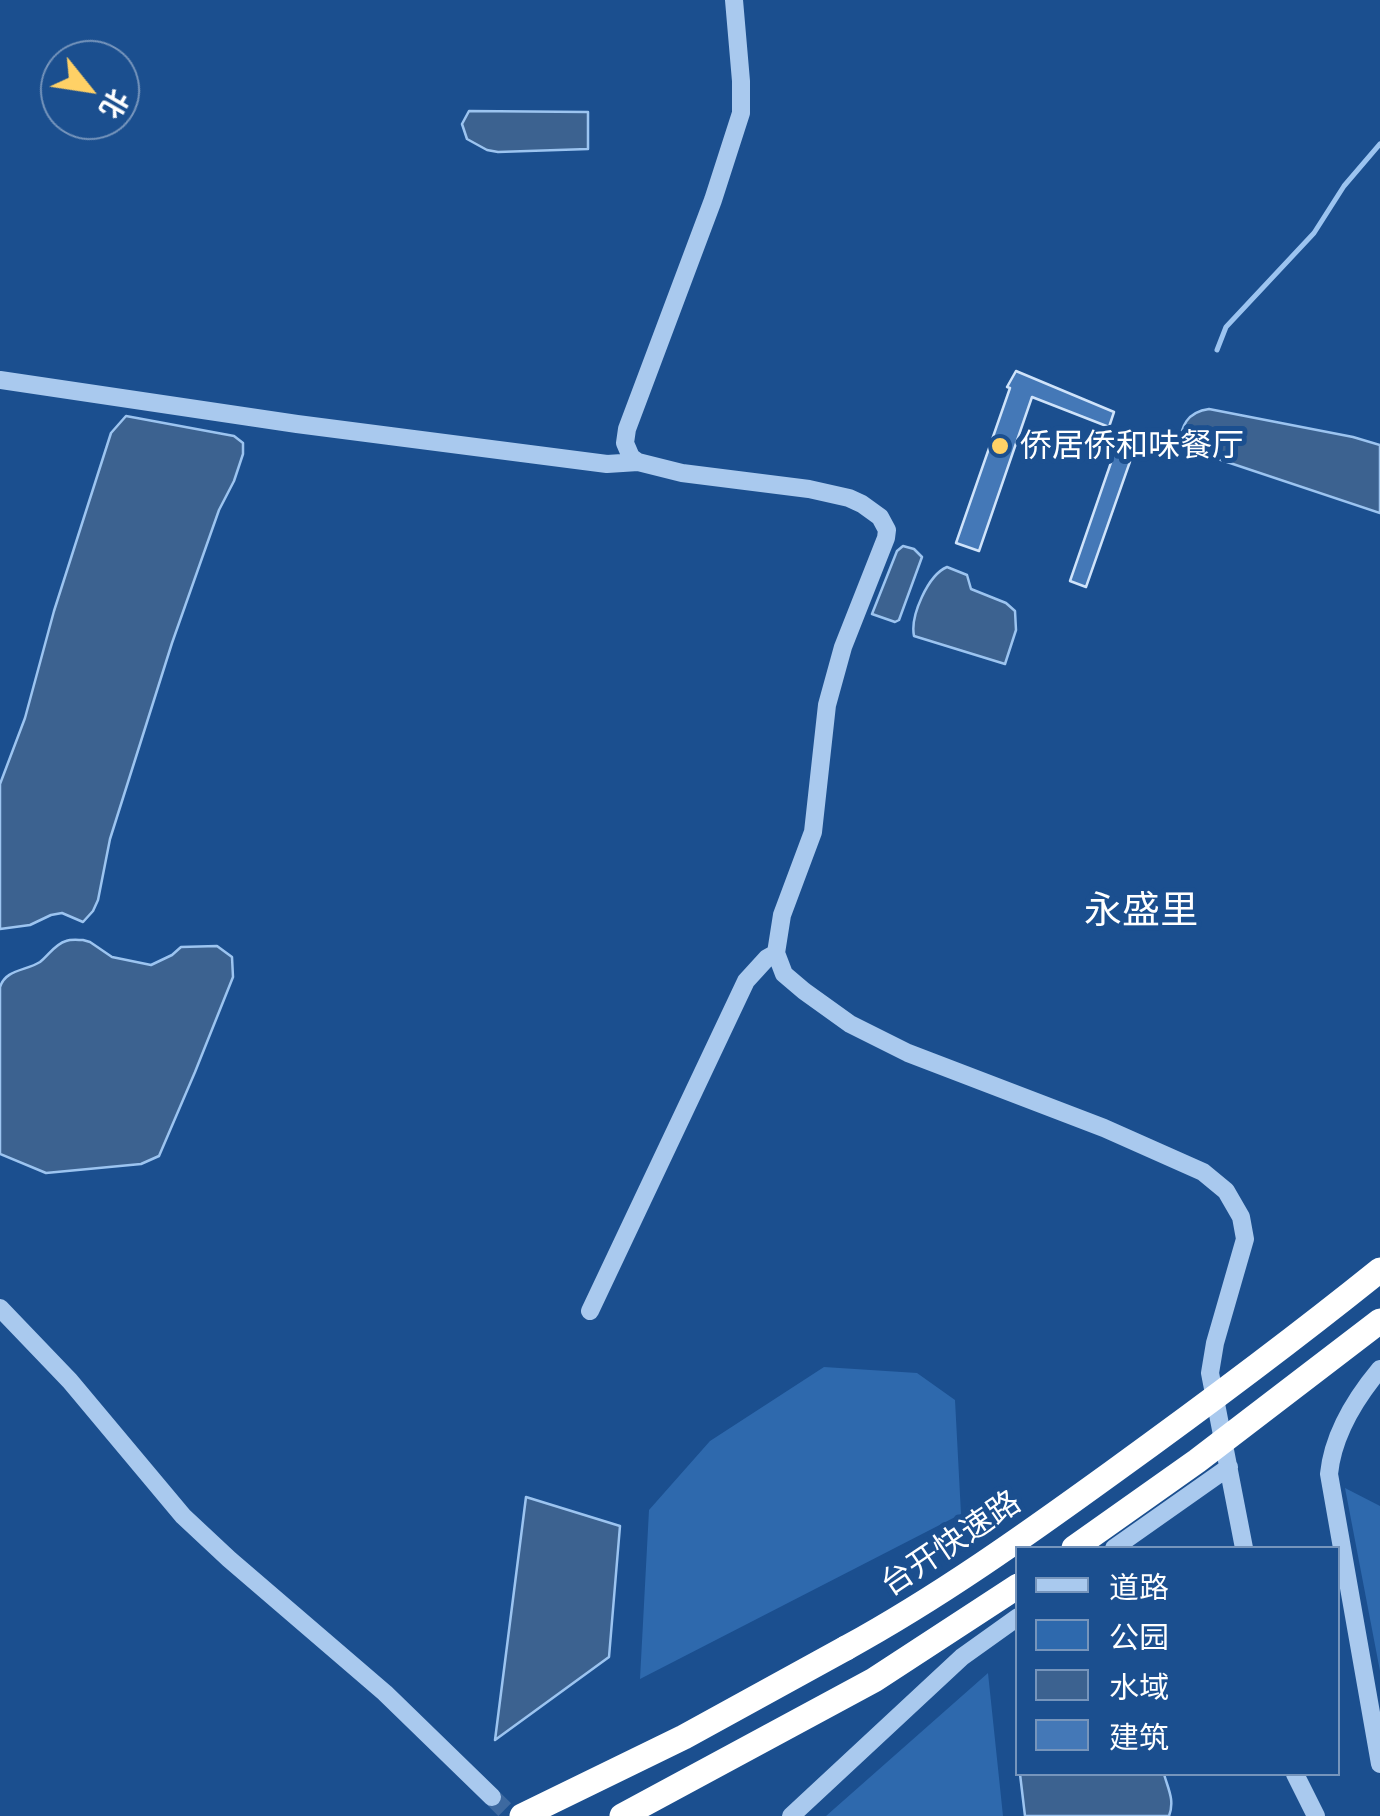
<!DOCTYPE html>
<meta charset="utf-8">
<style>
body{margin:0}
#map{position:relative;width:1380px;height:1816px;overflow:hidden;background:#1b4f8f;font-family:Quicksand,"Noto Sans SC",sans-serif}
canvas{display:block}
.legend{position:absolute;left:1015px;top:1546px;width:325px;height:230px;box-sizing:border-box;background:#1b4f8f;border:2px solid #7695bc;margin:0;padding:12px 18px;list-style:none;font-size:30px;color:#fff}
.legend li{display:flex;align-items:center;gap:20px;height:50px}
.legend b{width:50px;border:2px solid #7695bc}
.north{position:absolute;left:40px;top:40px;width:100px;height:100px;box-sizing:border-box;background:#1b4f8f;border:2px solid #7695bc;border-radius:50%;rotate:120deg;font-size:28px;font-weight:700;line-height:40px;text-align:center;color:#fff}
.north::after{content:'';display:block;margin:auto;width:35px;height:45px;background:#ffd166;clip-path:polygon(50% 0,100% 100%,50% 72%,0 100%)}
</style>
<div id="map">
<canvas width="1380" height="1816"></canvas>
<ul class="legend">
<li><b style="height:12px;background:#a9c9ee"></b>道路</li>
<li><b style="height:28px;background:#2e69ad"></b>公园</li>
<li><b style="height:28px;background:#3c6290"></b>水域</li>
<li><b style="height:28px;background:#4478b7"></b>建筑</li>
</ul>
<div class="north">北</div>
</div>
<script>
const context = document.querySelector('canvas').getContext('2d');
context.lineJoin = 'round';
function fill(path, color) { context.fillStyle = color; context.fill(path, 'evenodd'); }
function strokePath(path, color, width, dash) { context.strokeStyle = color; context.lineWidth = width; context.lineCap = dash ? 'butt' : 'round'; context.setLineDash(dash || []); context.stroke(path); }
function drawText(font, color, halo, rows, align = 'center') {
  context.font = font + ' Quicksand,"Noto Sans SC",sans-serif'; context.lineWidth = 10; context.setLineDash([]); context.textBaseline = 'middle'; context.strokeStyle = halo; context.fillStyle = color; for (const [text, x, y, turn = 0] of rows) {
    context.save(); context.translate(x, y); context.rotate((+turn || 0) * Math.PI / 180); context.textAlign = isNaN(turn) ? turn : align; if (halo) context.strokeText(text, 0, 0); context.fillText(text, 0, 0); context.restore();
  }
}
fill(new Path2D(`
 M824,1367L917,1373L955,1400L961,1514L640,1679L649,1510L710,1441Z
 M1345,1488L1380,1506V1671Z
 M988,1673L1003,1816H825H826Z`), '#2e69ad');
const water = new Path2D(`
 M469,111L588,112V149L498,152L487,150L467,139L462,124Z
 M1209,409L1353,437L1380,445V513L1179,446C1181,426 1187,412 1209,409Z
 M126,416L234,436L243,443V454L234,481L219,510L172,643L110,839L98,900L93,911L83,922L62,913L51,915L30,925L0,929V784L25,718L54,611L111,433Z
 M903,546L914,549L922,557L899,620L895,622L872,614L897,551Z
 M947,567L967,575L971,589L1006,603L1015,611L1016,630L1005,664L914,636C910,616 928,575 947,567Z
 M83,940L90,942L112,957L151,965L172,955L181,947L217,946L232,957L233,977L195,1072L159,1156L141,1164L46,1173L0,1154V987C6,969 26,971 40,962C49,955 55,944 66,941C71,939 78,940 83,940Z
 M526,1497L620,1526L609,1657L495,1740Z
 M1020,1774H1164C1168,1789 1175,1800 1169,1816H1025Z`);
fill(water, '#3c6290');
strokePath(water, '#9cc4f0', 2.5);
strokePath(new Path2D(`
 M1217,350L1226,327L1314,233L1344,186L1380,144`), '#9cc4f0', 5);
const building = new Path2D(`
 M1016,371L1114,412L1109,427L1032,397L979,551L956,543L1010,388L1007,387Z
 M1116,448L1133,453L1086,587L1070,581Z`);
fill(building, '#4478b7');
strokePath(building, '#cfe3fa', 2.5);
strokePath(new Path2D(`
 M492,1797L511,1816`), '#3d69a0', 18, [18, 9]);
strokePath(new Path2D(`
 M734,0L741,81V113L713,200L627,429L625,443L631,457L638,462L682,473L809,489L849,498L862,504L880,517L887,530L886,538L843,647L827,705L813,832L782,915L776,953L784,974L804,991L850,1024L908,1053L1104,1128L1203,1172L1226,1191L1241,1217L1245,1239L1215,1343L1210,1373L1244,1548
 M0,380L297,424L607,464L638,462
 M0,1308L70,1381L183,1516L229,1559L385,1693L492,1797
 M590,1311L746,981L767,958L776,953
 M1380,1369C1355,1399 1333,1434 1329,1474L1380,1764
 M1114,1548L1229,1467
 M1295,1774L1316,1816
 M791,1816L962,1657L1018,1617`), '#a9c9ee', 18);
strokePath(new Path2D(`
 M522,1816L684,1737L846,1648
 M622,1816L874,1680L1018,1586`), '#fff', 25);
strokePath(new Path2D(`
 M1074,1548L1197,1461L1380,1321
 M846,1648C939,1597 1026,1535 1113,1472C1203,1407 1293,1340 1380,1270`), '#fff', 25);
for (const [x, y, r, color] of [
 [1000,446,10,"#ffd166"]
]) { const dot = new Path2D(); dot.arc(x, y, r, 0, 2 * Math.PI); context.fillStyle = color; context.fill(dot); strokePath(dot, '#1b4f8f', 4); }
drawText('32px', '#fff', '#1b4f8f', [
 ["侨居侨和味餐厅",1020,446]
], 'left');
drawText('32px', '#fff', '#1b4f8f', [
 ["台开快速路",951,1544,-34]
]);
drawText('38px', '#fff', '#1b4f8f', [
 ["永盛里",1141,912]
]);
</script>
